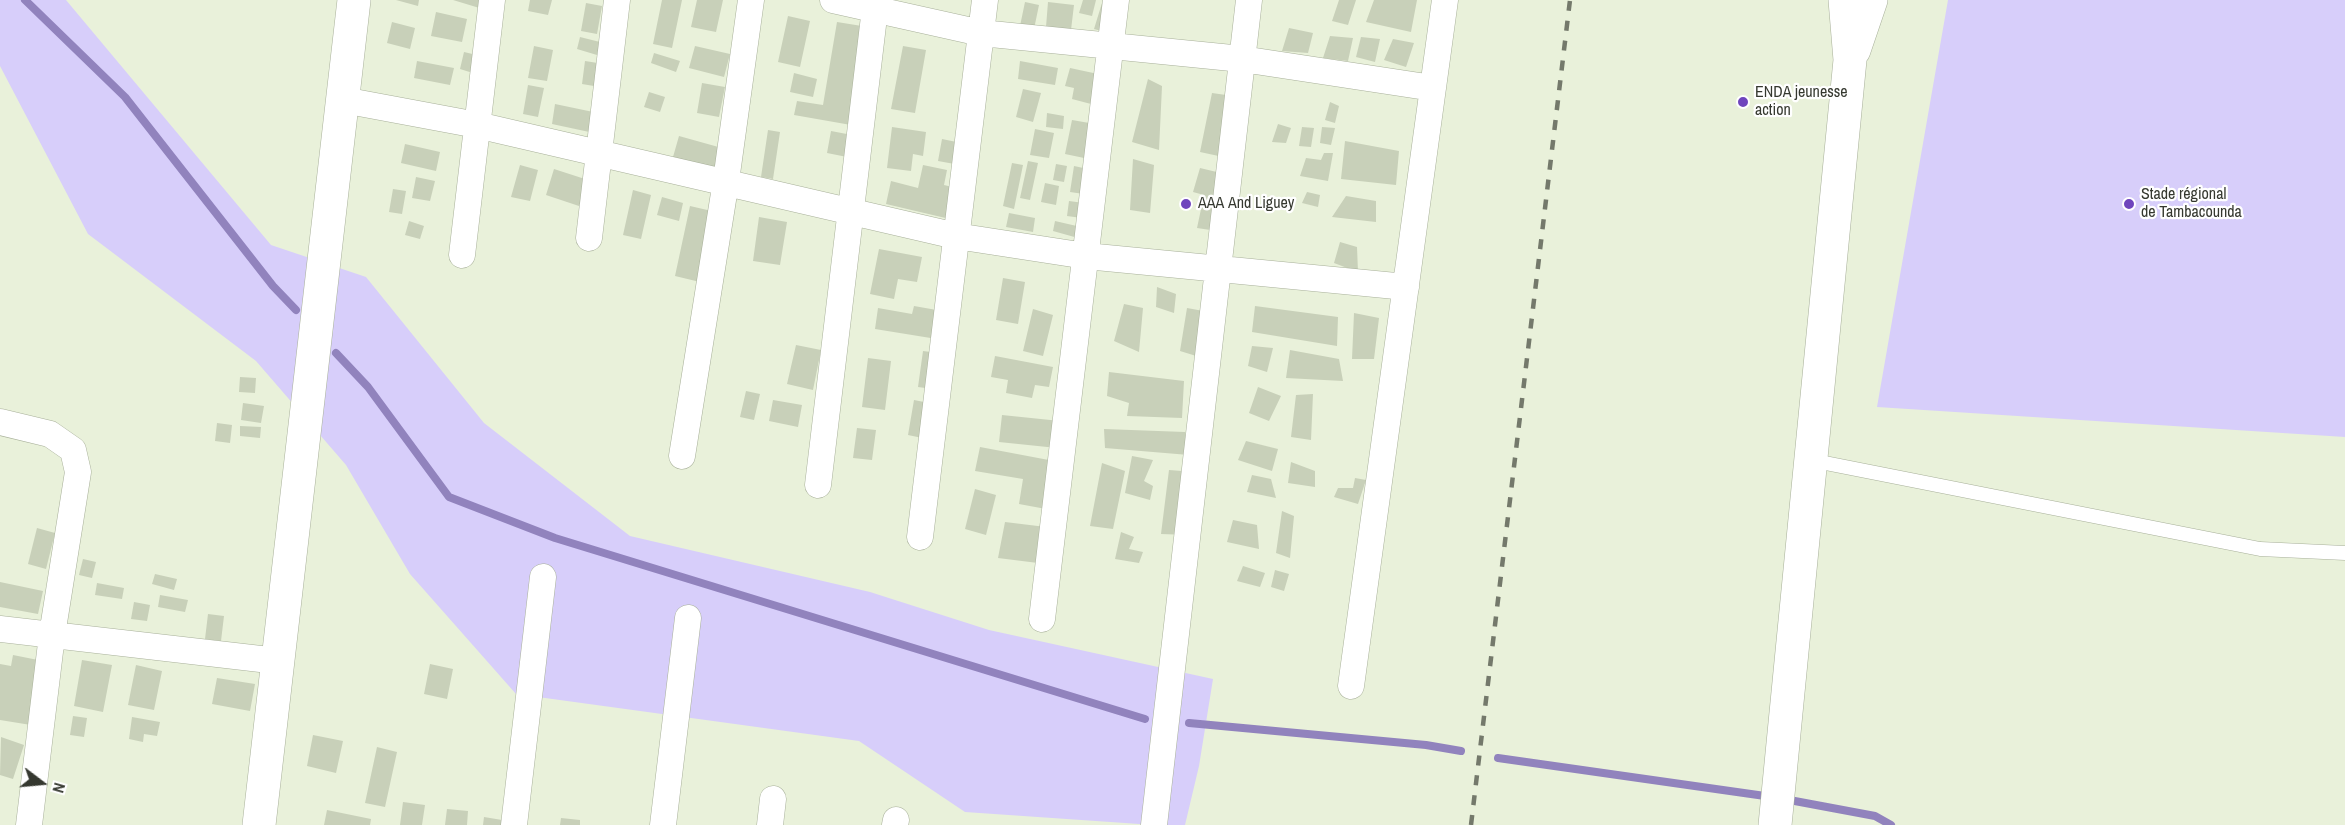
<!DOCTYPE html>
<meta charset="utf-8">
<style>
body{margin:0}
#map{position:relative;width:2345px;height:825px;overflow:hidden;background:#e9f1da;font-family:"Archivo Narrow",sans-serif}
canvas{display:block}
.north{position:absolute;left:12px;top:753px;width:60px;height:60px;-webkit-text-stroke:4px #fff;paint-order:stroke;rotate:106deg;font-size:16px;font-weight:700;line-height:24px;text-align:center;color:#35382f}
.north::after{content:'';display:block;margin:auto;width:21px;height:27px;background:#35382f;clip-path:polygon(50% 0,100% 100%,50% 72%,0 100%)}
</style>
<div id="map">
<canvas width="2345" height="825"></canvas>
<div class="north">N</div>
</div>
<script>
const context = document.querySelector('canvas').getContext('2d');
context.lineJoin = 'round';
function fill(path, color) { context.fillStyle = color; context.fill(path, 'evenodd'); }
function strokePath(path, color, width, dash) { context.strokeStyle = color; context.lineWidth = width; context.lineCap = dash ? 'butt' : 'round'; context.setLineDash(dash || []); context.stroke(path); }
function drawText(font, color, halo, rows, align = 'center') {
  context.font = font + ' "Archivo Narrow",sans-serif'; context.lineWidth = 4.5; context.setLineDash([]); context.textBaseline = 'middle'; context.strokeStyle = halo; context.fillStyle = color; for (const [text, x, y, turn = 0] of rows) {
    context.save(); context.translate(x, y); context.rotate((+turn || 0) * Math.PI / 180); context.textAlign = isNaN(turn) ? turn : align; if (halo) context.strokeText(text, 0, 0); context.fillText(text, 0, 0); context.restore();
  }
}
fill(new Path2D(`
 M0,0H66L271,245L366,277L484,423L630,536L870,592L989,630L1213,679L1199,766L1185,825H1154L965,812L859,741L516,694L410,574L346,465L256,361L88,234L0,66Z
 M1948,0H2345V437L1877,407Z`), '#d7cefa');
strokePath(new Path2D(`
 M25,0L125,97L273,286L296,310
 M336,353L368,387L449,497L555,538L1145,719
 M1189,723L1426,745L1461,751
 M1498,758L1772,797
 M1784,799L1875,816L1891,825`), '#9183bd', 8);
fill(new Path2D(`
 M396,0H419L418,6Z
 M453,0H489L486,10Z
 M530,0H552L548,15L528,11Z
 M662,0H682L672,48L653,44Z
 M697,0H723L716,32L691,27Z
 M1083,0H1096L1092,16L1079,13Z
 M1339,0H1356L1348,25L1332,21Z
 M1374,0H1417L1411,32L1366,22Z
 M1025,2L1039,5L1034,29L1020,26Z
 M1048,2L1074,5L1071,30L1046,27Z
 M586,3L602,6L597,34L581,31Z
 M1102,3L1113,7L1105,32L1094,29Z
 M436,12L467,19L462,42L431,36Z
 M788,16L810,21L800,67L778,62Z
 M392,22L415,28L410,49L387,43Z
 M837,22L868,27L851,125L794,115L797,101L823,105Z
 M1289,28L1313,33L1308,53L1282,51Z
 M1330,36L1353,38L1348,61L1323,58Z
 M580,37L600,42L597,55L577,49Z
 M1361,37L1380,39L1375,62L1356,57Z
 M1393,39L1414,43L1406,67L1384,60Z
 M534,46L553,50L547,81L528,78Z
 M695,46L730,54L724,77L689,68Z
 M903,46L926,50L915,113L891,109Z
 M464,52L481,56L476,74L460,69Z
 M654,53L680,61L676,72L651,63Z
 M417,61L454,68L450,85L414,78Z
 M585,61L604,64L600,87L582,84Z
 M1020,61L1058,68L1055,85L1018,79Z
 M1070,68L1098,74L1091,104L1072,99L1074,88L1065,86Z
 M794,73L817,79L813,97L790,92Z
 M1148,79L1162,86L1159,150L1132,142Z
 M702,83L725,87L719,117L697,113Z
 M528,85L544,88L538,117L523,114Z
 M1023,89L1041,93L1033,122L1016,117Z
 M649,92L665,97L660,112L644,107Z
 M1212,93L1233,96L1228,158L1200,152Z
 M1330,102L1339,106L1335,123L1325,120Z
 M555,104L598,113L594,133L552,124Z
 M1047,113L1064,116L1063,129L1046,127Z
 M1072,120L1095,124L1089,159L1065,154Z
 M1278,124L1291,128L1286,143L1272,142Z
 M892,127L926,132L923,156L913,154L911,171L887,168Z
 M1302,127L1314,128L1311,147L1299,146Z
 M1322,127L1335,128L1331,145L1320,143Z
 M1035,129L1054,133L1049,158L1030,155Z
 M768,130L780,132L773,179L761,177Z
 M831,131L852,135L847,157L827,153Z
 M679,136L722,148L717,169L673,157Z
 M942,139L976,146L971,167L938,161Z
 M1345,141L1399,151L1396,185L1341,179Z
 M405,144L440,152L436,171L401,163Z
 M1324,153H1333L1328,181L1300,176L1306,158L1321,160Z
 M1133,159L1154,165L1150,213L1130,210Z
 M1028,161L1038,163L1030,200L1020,198Z
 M1012,163L1023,165L1014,209L1003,206Z
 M1056,164L1067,166L1064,182L1053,180Z
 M520,165L538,170L530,201L511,197Z
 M923,165L947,170L944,185L961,189L954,220L886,204L891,181L918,188Z
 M1074,166L1088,169L1084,194L1070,192Z
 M1200,168L1225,174L1217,231L1197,228L1204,195L1193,192Z
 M554,169L588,180L579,206L546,195Z
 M416,177L435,181L430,201L412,198Z
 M1045,183L1059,186L1056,205L1041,202Z
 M393,189L406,191L402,214L389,212Z
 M633,190L651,195L641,239L623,235Z
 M1307,192L1320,195L1318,207L1302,203Z
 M1346,196L1376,201V222L1332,217Z
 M662,197L683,203L679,221L657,215Z
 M1069,201L1084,203L1082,218L1067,216Z
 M690,206L716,212L700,282L675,276Z
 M1009,213L1035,218L1033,232L1006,227Z
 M759,217L787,222L780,265L753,261Z
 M409,221L424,226L420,239L405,235Z
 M1055,221L1081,227L1078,238L1053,231Z
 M1340,242L1357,247L1358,272L1334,263Z
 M879,249L922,257L917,282L898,279L894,299L870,294Z
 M1003,278L1025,282L1018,324L996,320Z
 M1157,287L1176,294L1174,313L1156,307Z
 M1124,304L1143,308L1139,352L1114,341Z
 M914,306L948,312L943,340L875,329L878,308L912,314Z
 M1255,306L1338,317L1337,346L1252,332Z
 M1187,308L1209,312L1206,359L1180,351Z
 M1033,309L1053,315L1043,356L1023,351Z
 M1354,313L1379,318L1374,359H1352Z
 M796,345L821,350L813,390L787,384Z
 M1252,346L1273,348L1267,372L1248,366Z
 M1290,350L1339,359L1343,381L1286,378Z
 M923,351L946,354L941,390L918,387Z
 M995,356L1053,367L1049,387L1035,385L1032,398L1006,393L1008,380L991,377Z
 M868,358L891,361L885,410L862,407Z
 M1109,372L1184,381L1182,418L1127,416L1129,403L1107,396Z
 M240,377L256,378L255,393L239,392Z
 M1258,387L1281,396L1269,421L1249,413Z
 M746,391L760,394L754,420L740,417Z
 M1313,394L1311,440L1291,437L1296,395Z
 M773,400L802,405L798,427L769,421Z
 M914,400L939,405L932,440L908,435Z
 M243,403L264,406L261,423L241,420Z
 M1002,415L1060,421L1057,448L999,442Z
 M217,423L232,425L230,443L215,441Z
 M240,426L261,427L260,438L240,436Z
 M857,428L876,430L872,460L853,458Z
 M1104,429L1185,432L1189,455L1105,448Z
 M1246,441L1278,449L1272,471L1238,460Z
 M980,447L1054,461L1046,509L1019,504L1023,479L975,471Z
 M1132,456L1153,460L1144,481L1153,486L1150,500L1125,493Z
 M1291,462L1315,471V487L1288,483Z
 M1102,463L1125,471L1113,529L1090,526Z
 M1169,470L1195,472L1189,535L1161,534Z
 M1252,475L1271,479L1276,498L1247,492Z
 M1355,478L1366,480L1358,504L1334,497L1338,488H1353Z
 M975,489L996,495L986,535L965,529Z
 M1282,511L1294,516L1290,558L1276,553Z
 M1233,520L1257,525L1259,549L1227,542Z
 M1005,522L1046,527V564L998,558Z
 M37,528L55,533L46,569L28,564Z
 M1121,532L1134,537L1129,549L1143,552L1139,563L1115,559Z
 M83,559L96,562L92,578L79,575Z
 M1243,566L1265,573L1260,587L1237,581Z
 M1275,570L1289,574L1284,591L1271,587Z
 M155,574L177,579L174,590L152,584Z
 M0,582L43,591L38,614L0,607Z
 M97,583L124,588L122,599L95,595Z
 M160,595L188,600L185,612L158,607Z
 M134,602L150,605L147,621L131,619Z
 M208,614L224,616L221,641L205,639Z
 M13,655L43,661L31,725L0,720V664L11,666Z
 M82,660L112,665L103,712L74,706Z
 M430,664L453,669L447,699L424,694Z
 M136,665L162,671L154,710L128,705Z
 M217,678L255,684L250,711L212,704Z
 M73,716L87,718L84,737L70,735Z
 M132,717L160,722L157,736L144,734L143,742L129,739Z
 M313,735L343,741L336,773L307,766Z
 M1,737L24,745L13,779L0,775Z
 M377,747L397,752L385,807L365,803Z
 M403,802L425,805L422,825H400Z
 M447,809L468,811L467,825H445Z
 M327,810L371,819L370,825H324Z
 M484,817L508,821V825H483Z
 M561,818L580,820V825H560Z`), '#c8d0b9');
const lane = new Path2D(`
 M1810,460L2260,549L2345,553`);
const street = new Path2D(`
 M833,0L981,33L1242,59L1433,88
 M343,100L477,125L956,236L1086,256L1406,287
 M589,238L617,0
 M462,255L492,0
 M0,422L50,434L73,450L78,472L52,635L29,825
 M682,456L726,181L751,0
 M818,485L876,0
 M920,537L985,0
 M1042,619L1116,0
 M0,629L278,661
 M1351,686L1445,0
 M514,825L543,577
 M663,825L688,618
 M770,825L773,799
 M895,825L896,820
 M1154,825L1249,0`);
const secondary = new Path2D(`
 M259,825L354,0`);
const highway = new Path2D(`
 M1854,50L1871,0
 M1775,825L1850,60L1845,0`);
strokePath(lane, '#a8b09a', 15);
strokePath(street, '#a8b09a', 27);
strokePath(secondary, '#a8b09a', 34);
strokePath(highway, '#a8b09a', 34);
strokePath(lane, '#fff', 14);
strokePath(street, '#fff', 26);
strokePath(secondary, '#fff', 33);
strokePath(highway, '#fff', 33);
strokePath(new Path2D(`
 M1471,825L1570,0`), '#74796b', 4.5, [10, 10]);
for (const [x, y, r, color] of [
 [1743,102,6,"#6f45bd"],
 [1186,204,6,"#6f45bd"],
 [2129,204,6,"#6f45bd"]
]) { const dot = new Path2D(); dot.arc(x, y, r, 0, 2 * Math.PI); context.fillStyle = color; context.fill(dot); strokePath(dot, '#fff', 2); }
drawText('16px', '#35382f', '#fff', [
 ["ENDA jeunesse",1755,93],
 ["action",1755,111],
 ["Stade régional",2141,195],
 ["de Tambacounda",2141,213],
 ["AAA And Liguey",1198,204]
], 'left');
</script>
